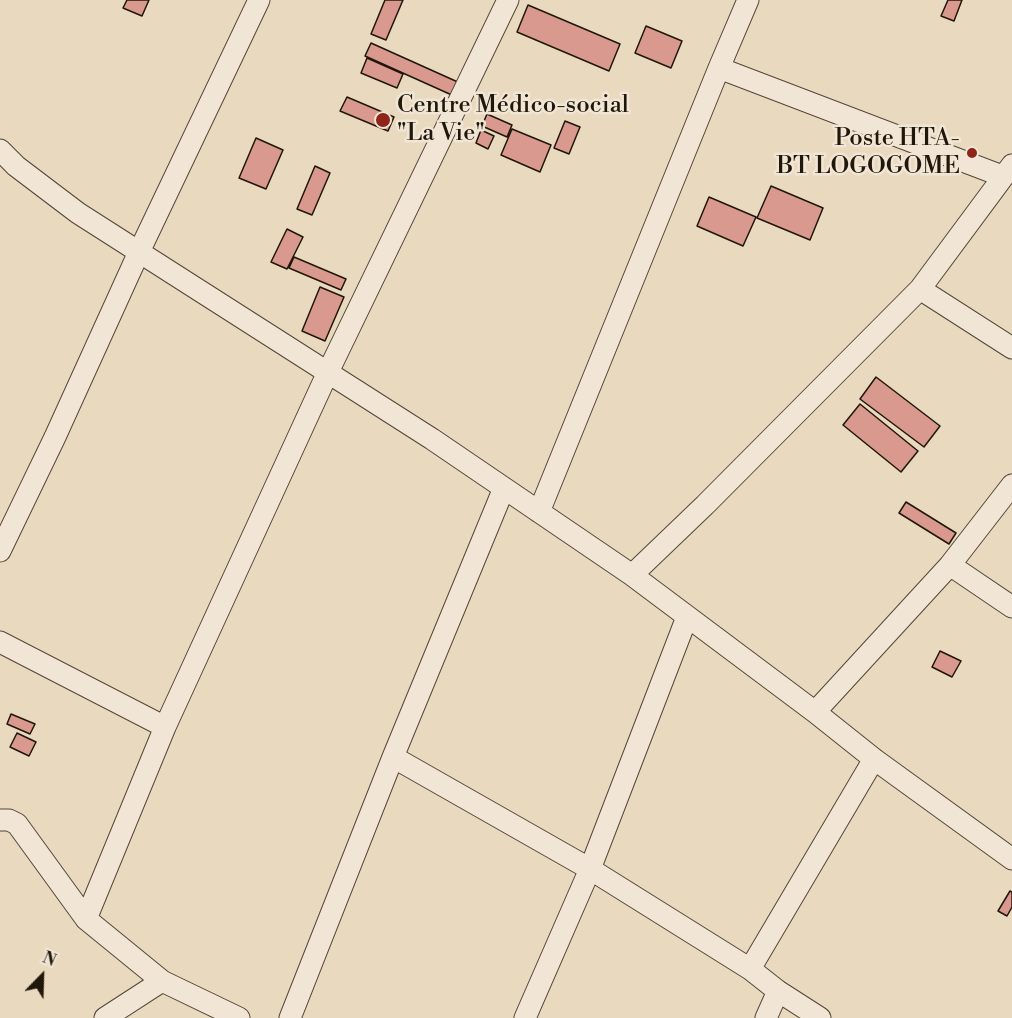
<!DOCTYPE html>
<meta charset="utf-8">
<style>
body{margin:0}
#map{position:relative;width:1012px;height:1018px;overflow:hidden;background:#e9d9bf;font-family:"Libre Bodoni",serif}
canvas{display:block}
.north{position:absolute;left:12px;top:946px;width:60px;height:60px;-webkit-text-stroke:4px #f1e6d5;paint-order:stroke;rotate:23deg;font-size:16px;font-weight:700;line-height:24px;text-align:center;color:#20170b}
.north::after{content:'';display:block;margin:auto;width:21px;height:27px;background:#20170b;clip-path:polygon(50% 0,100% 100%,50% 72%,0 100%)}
</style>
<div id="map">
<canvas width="1012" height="1018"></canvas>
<div class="north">N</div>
</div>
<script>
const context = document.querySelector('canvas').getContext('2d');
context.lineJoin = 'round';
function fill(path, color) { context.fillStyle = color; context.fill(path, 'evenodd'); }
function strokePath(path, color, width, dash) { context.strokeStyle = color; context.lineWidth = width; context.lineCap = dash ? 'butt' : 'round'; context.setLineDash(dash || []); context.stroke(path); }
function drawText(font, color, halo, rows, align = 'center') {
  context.font = font + ' "Libre Bodoni",serif'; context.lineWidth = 5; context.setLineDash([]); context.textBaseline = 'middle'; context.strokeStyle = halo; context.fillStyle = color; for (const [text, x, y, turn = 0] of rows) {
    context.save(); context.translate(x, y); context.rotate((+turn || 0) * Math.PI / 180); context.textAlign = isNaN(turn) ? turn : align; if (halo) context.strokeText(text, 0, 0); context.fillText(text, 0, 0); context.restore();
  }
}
const building = new Path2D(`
 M127,0H149L142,16L123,8Z
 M385,0H403L386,40L371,34Z
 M948,0H962L954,21L941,16Z
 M528,5L620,44L609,71L517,32Z
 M646,26L682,41L671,68L635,53Z
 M371,43L460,83L454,96L365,56Z
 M367,58L403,74L397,88L361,73Z
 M347,97L394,117L388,131L340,111Z
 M487,114L512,125L507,137L482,126Z
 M565,121L580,127L569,154L554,148Z
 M512,129L551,145L540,172L501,155Z
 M481,130L494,136L488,149L476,143Z
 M256,138L283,150L266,189L239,178Z
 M315,166L330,173L312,215L297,209Z
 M771,186L823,208L810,240L757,218Z
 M709,197L756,217L743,246L697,226Z
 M287,229L303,237L287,269L271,262Z
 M294,257L346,279L341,290L289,268Z
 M320,287L344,297L325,341L302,331Z
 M876,377L940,426L924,447L860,399Z
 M860,404L918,451L901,472L843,425Z
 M906,502L956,533L949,544L899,513Z
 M940,651L961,661L952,677L932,667Z
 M11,714L35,724L30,734L7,724Z
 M17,733L36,742L29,756L10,747Z
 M1010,891L1012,892V907L1007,916L998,911Z`);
fill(building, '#da998e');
strokePath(building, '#20170b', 1.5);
const minor = new Path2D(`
 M719,68L1002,176
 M0,150L16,166L78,213L432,439L632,575L815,712L874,759L1012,859
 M920,289L1012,348
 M539,512L719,68L748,0
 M0,551L55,437L139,252L259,0
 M950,565L1012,607
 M632,575L705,505L920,289L1012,165
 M0,642L165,727
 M815,712L950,565L1012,485
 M393,757L590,869L750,969L778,991L820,1018
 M0,820H9L17,824L86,919L162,981L239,1018
 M86,919L165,727L328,372L508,0
 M750,969L874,759
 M105,1018L162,981
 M290,1018L393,757L504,488
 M525,1018L590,869L687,617
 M766,1018L778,991`);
strokePath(minor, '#524838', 23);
strokePath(minor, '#f1e6d5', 21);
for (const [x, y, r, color] of [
 [383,120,8,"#8f2418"],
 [972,153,6,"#8f2418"]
]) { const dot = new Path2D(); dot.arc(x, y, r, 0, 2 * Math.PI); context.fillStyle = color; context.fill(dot); strokePath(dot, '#f1e6d5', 2); }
drawText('24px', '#20170b', '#f1e6d5', [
 ["Centre Médico-social",397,106],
 ["\"La Vie\"",397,134],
 ["Poste HTA-",960,139,"right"],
 ["BT LOGOGOME",960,167,"right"]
], 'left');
</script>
